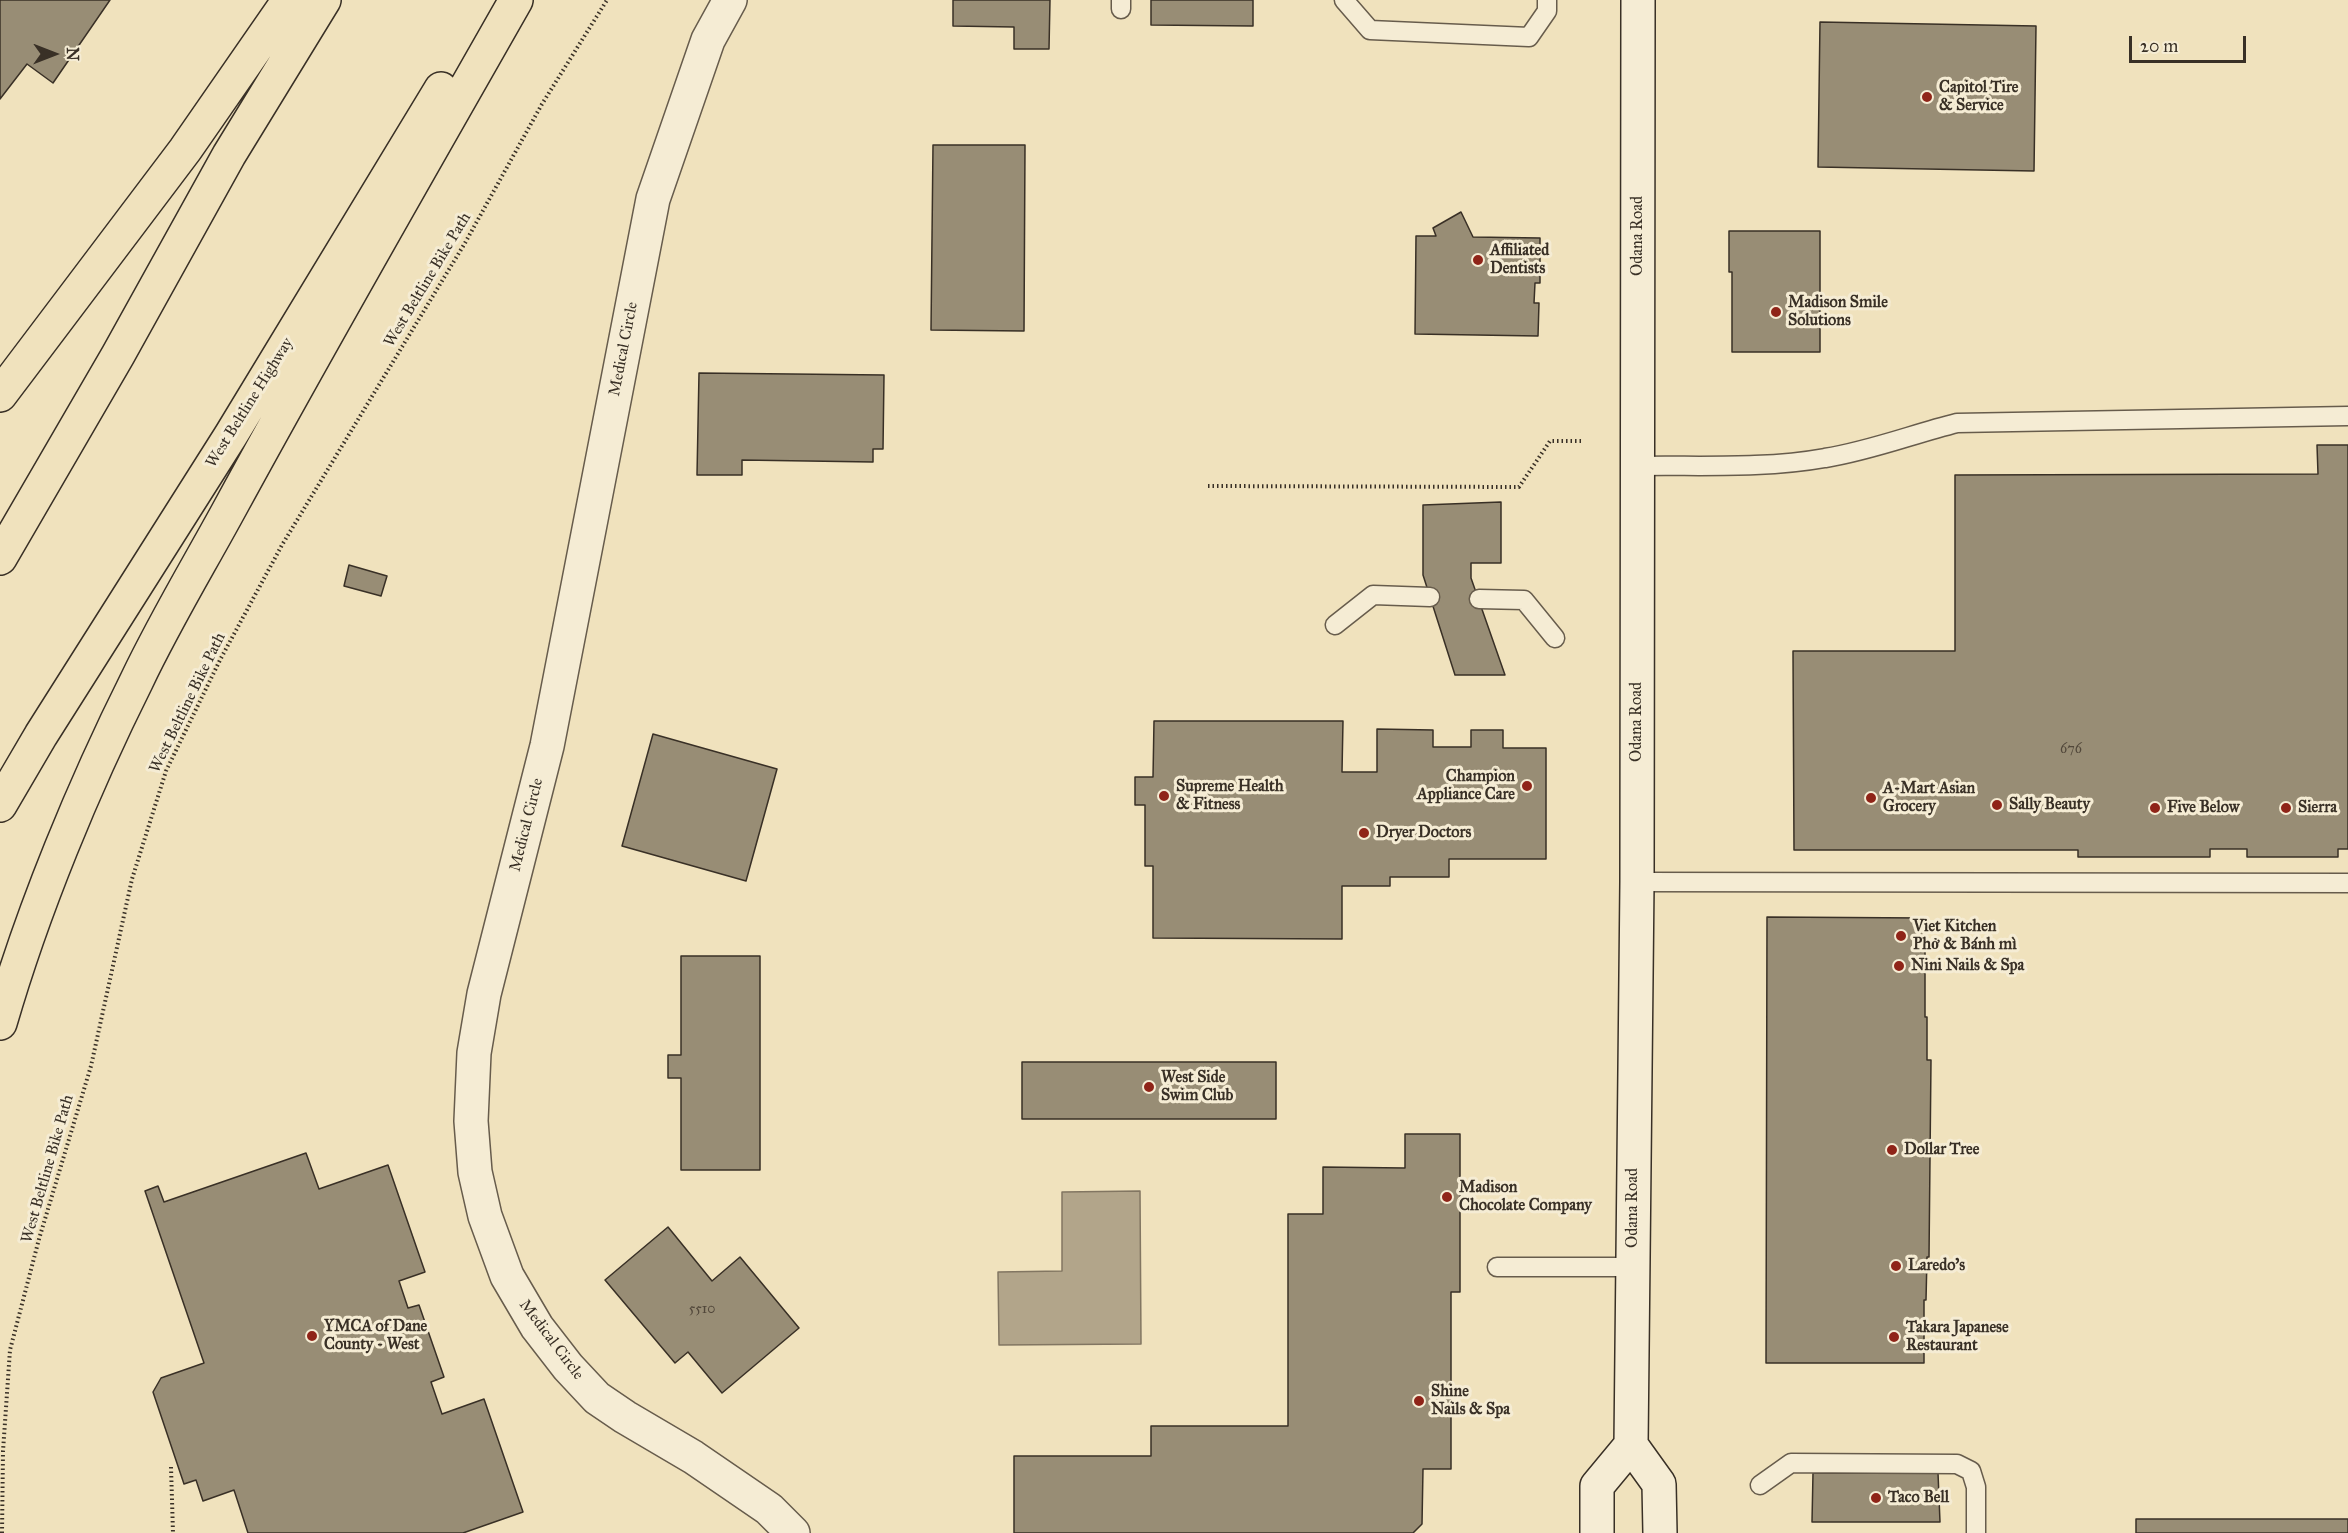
<!DOCTYPE html>
<meta charset="utf-8">
<style>
body{margin:0}
#map{position:relative;width:2348px;height:1533px;overflow:hidden;background:#f0e2bd;font-family:"IM FELL Great Primer",serif}
canvas{display:block}
.north{position:absolute;left:24px;top:24px;width:60px;height:60px;-webkit-text-stroke:4px #f5ecd4;paint-order:stroke;rotate:90deg;font-size:16px;font-weight:700;line-height:24px;text-align:center;color:#393026}
.north::after{content:'';display:block;margin:auto;width:21px;height:27px;background:#393026;clip-path:polygon(50% 0,100% 100%,50% 72%,0 100%)}
.scale{position:absolute;left:2129px;top:36px;width:117px;height:27px;box-sizing:border-box;border:3px solid #393026;border-top:0;padding-left:8px;font-size:18px;line-height:21px;white-space:nowrap;color:#393026;-webkit-text-stroke:4px #f5ecd4;paint-order:stroke}
</style>
<div id="map">
<canvas width="2348" height="1533"></canvas>
<div class="north">N</div>
<div class="scale">20 m</div>
</div>
<script>
const context = document.querySelector('canvas').getContext('2d');
context.lineJoin = 'round';
function fill(path, color) { context.fillStyle = color; context.fill(path, 'evenodd'); }
function strokePath(path, color, width, dash) { context.strokeStyle = color; context.lineWidth = width; context.lineCap = dash ? 'butt' : 'round'; context.setLineDash(dash || []); context.stroke(path); }
function drawText(font, color, halo, rows, align = 'center') {
  context.font = font + ' "IM FELL Great Primer",serif'; context.lineWidth = 6; context.setLineDash([]); context.textBaseline = 'middle'; context.strokeStyle = halo; context.fillStyle = color; for (const [text, x, y, turn = 0] of rows) {
    context.save(); context.translate(x, y); context.rotate((+turn || 0) * Math.PI / 180); context.textAlign = isNaN(turn) ? turn : align; if (halo) context.strokeText(text, 0, 0); context.fillText(text, 0, 0); context.restore();
  }
}
const water = new Path2D(`
 M1140,1191L1141,1344L999,1345L998,1272L1062,1271V1192Z`);
fill(water, '#b2a58a');
strokePath(water, '#827662', 1.5);
const building = new Path2D(`
 M0,0H110L53,83L27,64L0,99Z
 M953,0H1050L1049,49H1014V27L953,26Z
 M1151,0H1253V26L1151,25Z
 M1820,22L2036,26L2034,171L1818,167Z
 M933,145H1025L1024,331L931,330Z
 M1461,212L1473,237L1540,238V283H1535L1534,303H1539L1538,336L1415,334L1416,236H1436L1433,228Z
 M1729,231H1820V352H1732V272H1729Z
 M699,373L884,375L883,449H873V462L742,460V475H697Z
 M2317,445H2348V849H2338V857H2247V849H2210V857H2078V850H1794L1793,651H1955V475L2318,474Z
 M1501,502V563H1471V578L1505,675H1455L1423,575V505Z
 M349,565L387,576L381,596L344,586Z
 M1154,721H1343L1342,772H1377V729L1433,730V747H1471V730H1503V748H1546V859H1449V877H1390V886H1342V939L1153,938V866H1145V805H1135V777H1153Z
 M653,734L777,769L746,881L622,846Z
 M1767,917L1925,918V1017H1927V1060H1931L1929,1257H1927L1926,1300H1924V1363H1766Z
 M681,956H760V1170H681V1078H668V1055H681Z
 M1022,1062H1276V1119H1022Z
 M1405,1134H1460V1292H1451V1469H1423L1422,1524L1413,1533H1014V1456H1151V1426H1288V1214H1323V1167L1405,1168Z
 M306,1153L319,1189L388,1165L425,1272L399,1281L408,1308L419,1305L444,1377L431,1382L442,1414L484,1399L523,1512L463,1533H248L234,1490L203,1501L196,1480L184,1484L153,1392L161,1378L204,1363L145,1191L158,1186L164,1202Z
 M668,1227L712,1281L740,1257L799,1328L722,1393L688,1352L675,1363L605,1280Z
 M1813,1473H1938L1940,1522H1812Z
 M2136,1519H2348V1533H2136Z`);
fill(building, '#988d75');
strokePath(building, '#393026', 1.5);
const lane = new Path2D(`
 M1344,0L1370,30L1529,37L1547,11V0
 M1121,9V0
 M1638,466C1699,465 1764,469 1825,458C1870,451 1913,434 1957,423L2348,416
 M1479,599L1524,600L1555,638
 M1335,625L1373,595L1430,597
 M1637,882L2348,883
 M1497,1267H1633
 M1760,1485L1791,1463L1957,1464L1971,1471L1976,1487V1533`);
const street = new Path2D(`
 M730,0L708,40L653,199L547,746L484,994L474,1053L471,1121L475,1172L485,1216L507,1276L537,1327L568,1367L597,1398L625,1417L693,1457L769,1509L793,1533`);
const secondary = new Path2D(`
 M1638,0L1637,882L1631,1445L1659,1484L1660,1533
 M1597,1533V1486L1631,1445`);
const highway = new Path2D(`
 M0,395L185,150L289,0
 M0,558L118,355L229,155L324,0
 M0,805L41,735L231,435L441,89
 M0,1023C33,909 84,786 137,680C165,621 199,565 230,508C323,337 420,169 516,0`);
strokePath(lane, '#675c4c', 21);
strokePath(street, '#675c4c', 36);
strokePath(secondary, '#393026', 36);
strokePath(highway, '#393026', 36);
strokePath(new Path2D(`
 M1208,486L1519,487L1550,441H1584
 M171,1467L173,1533
 M2,1533L3,1451L10,1350L39,1239L91,1066L132,879L166,771L220,660L282,545L465,243L542,104L607,0`), '#393026', 4, [1.5, 3]);
strokePath(lane, '#f5ecd4', 18);
strokePath(street, '#f5ecd4', 33);
strokePath(secondary, '#f5ecd4', 33);
strokePath(highway, '#f0e2bd', 33);
for (const [x, y, r, color] of [
 [1927,97,6,"#8f2418"],
 [1478,260,6,"#8f2418"],
 [1776,312,6,"#8f2418"],
 [1527,786,6,"#8f2418"],
 [1164,796,6,"#8f2418"],
 [1871,798,6,"#8f2418"],
 [1997,805,6,"#8f2418"],
 [2155,808,6,"#8f2418"],
 [2286,808,6,"#8f2418"],
 [1364,833,6,"#8f2418"],
 [1901,936,6,"#8f2418"],
 [1899,966,6,"#8f2418"],
 [1149,1087,6,"#8f2418"],
 [1892,1150,6,"#8f2418"],
 [1447,1197,6,"#8f2418"],
 [1896,1266,6,"#8f2418"],
 [312,1336,6,"#8f2418"],
 [1894,1337,6,"#8f2418"],
 [1419,1401,6,"#8f2418"],
 [1876,1498,6,"#8f2418"]
]) { const dot = new Path2D(); dot.arc(x, y, r, 0, 2 * Math.PI); context.fillStyle = color; context.fill(dot); strokePath(dot, '#f5ecd4', 2); }
drawText('14px', '#51473a', null, [
 ["676",2071,750],
 ["5510",702,1310]
]);
drawText('bold 16px', '#393026', '#f5ecd4', [
 ["Capitol Tire",1939,88],
 ["& Service",1939,106],
 ["Affiliated",1490,251],
 ["Dentists",1490,269],
 ["Madison Smile",1788,303],
 ["Solutions",1788,321],
 ["Champion",1515,777,"right"],
 ["Appliance Care",1515,795,"right"],
 ["Supreme Health",1176,787],
 ["& Fitness",1176,805],
 ["A-Mart Asian",1883,789],
 ["Grocery",1883,807],
 ["Sally Beauty",2009,805],
 ["Five Below",2167,808],
 ["Sierra",2298,808],
 ["Dryer Doctors",1376,833],
 ["Viet Kitchen",1913,927],
 ["Phở & Bánh mì",1913,945],
 ["Nini Nails & Spa",1911,966],
 ["West Side",1161,1078],
 ["Swim Club",1161,1096],
 ["Dollar Tree",1904,1150],
 ["Madison",1459,1188],
 ["Chocolate Company",1459,1206],
 ["Laredo's",1908,1266],
 ["YMCA of Dane",324,1327],
 ["County - West",324,1345],
 ["Takara Japanese",1906,1328],
 ["Restaurant",1906,1346],
 ["Shine",1431,1392],
 ["Nails & Spa",1431,1410],
 ["Taco Bell",1888,1498]
], 'left');
drawText('16px', '#393026', '#f5ecd4', [
 ["Odana Road",1638,236,-90],
 ["West Beltline Bike Path",428,280,-59],
 ["Medical Circle",624,349,-79],
 ["West Beltline Highway",250,403,-58],
 ["West Beltline Bike Path",188,703,-64],
 ["Odana Road",1637,722,-90],
 ["Medical Circle",527,825,-76],
 ["West Beltline Bike Path",48,1169,-74],
 ["Odana Road",1633,1208,-90],
 ["Medical Circle",551,1340,53]
]);
</script>
